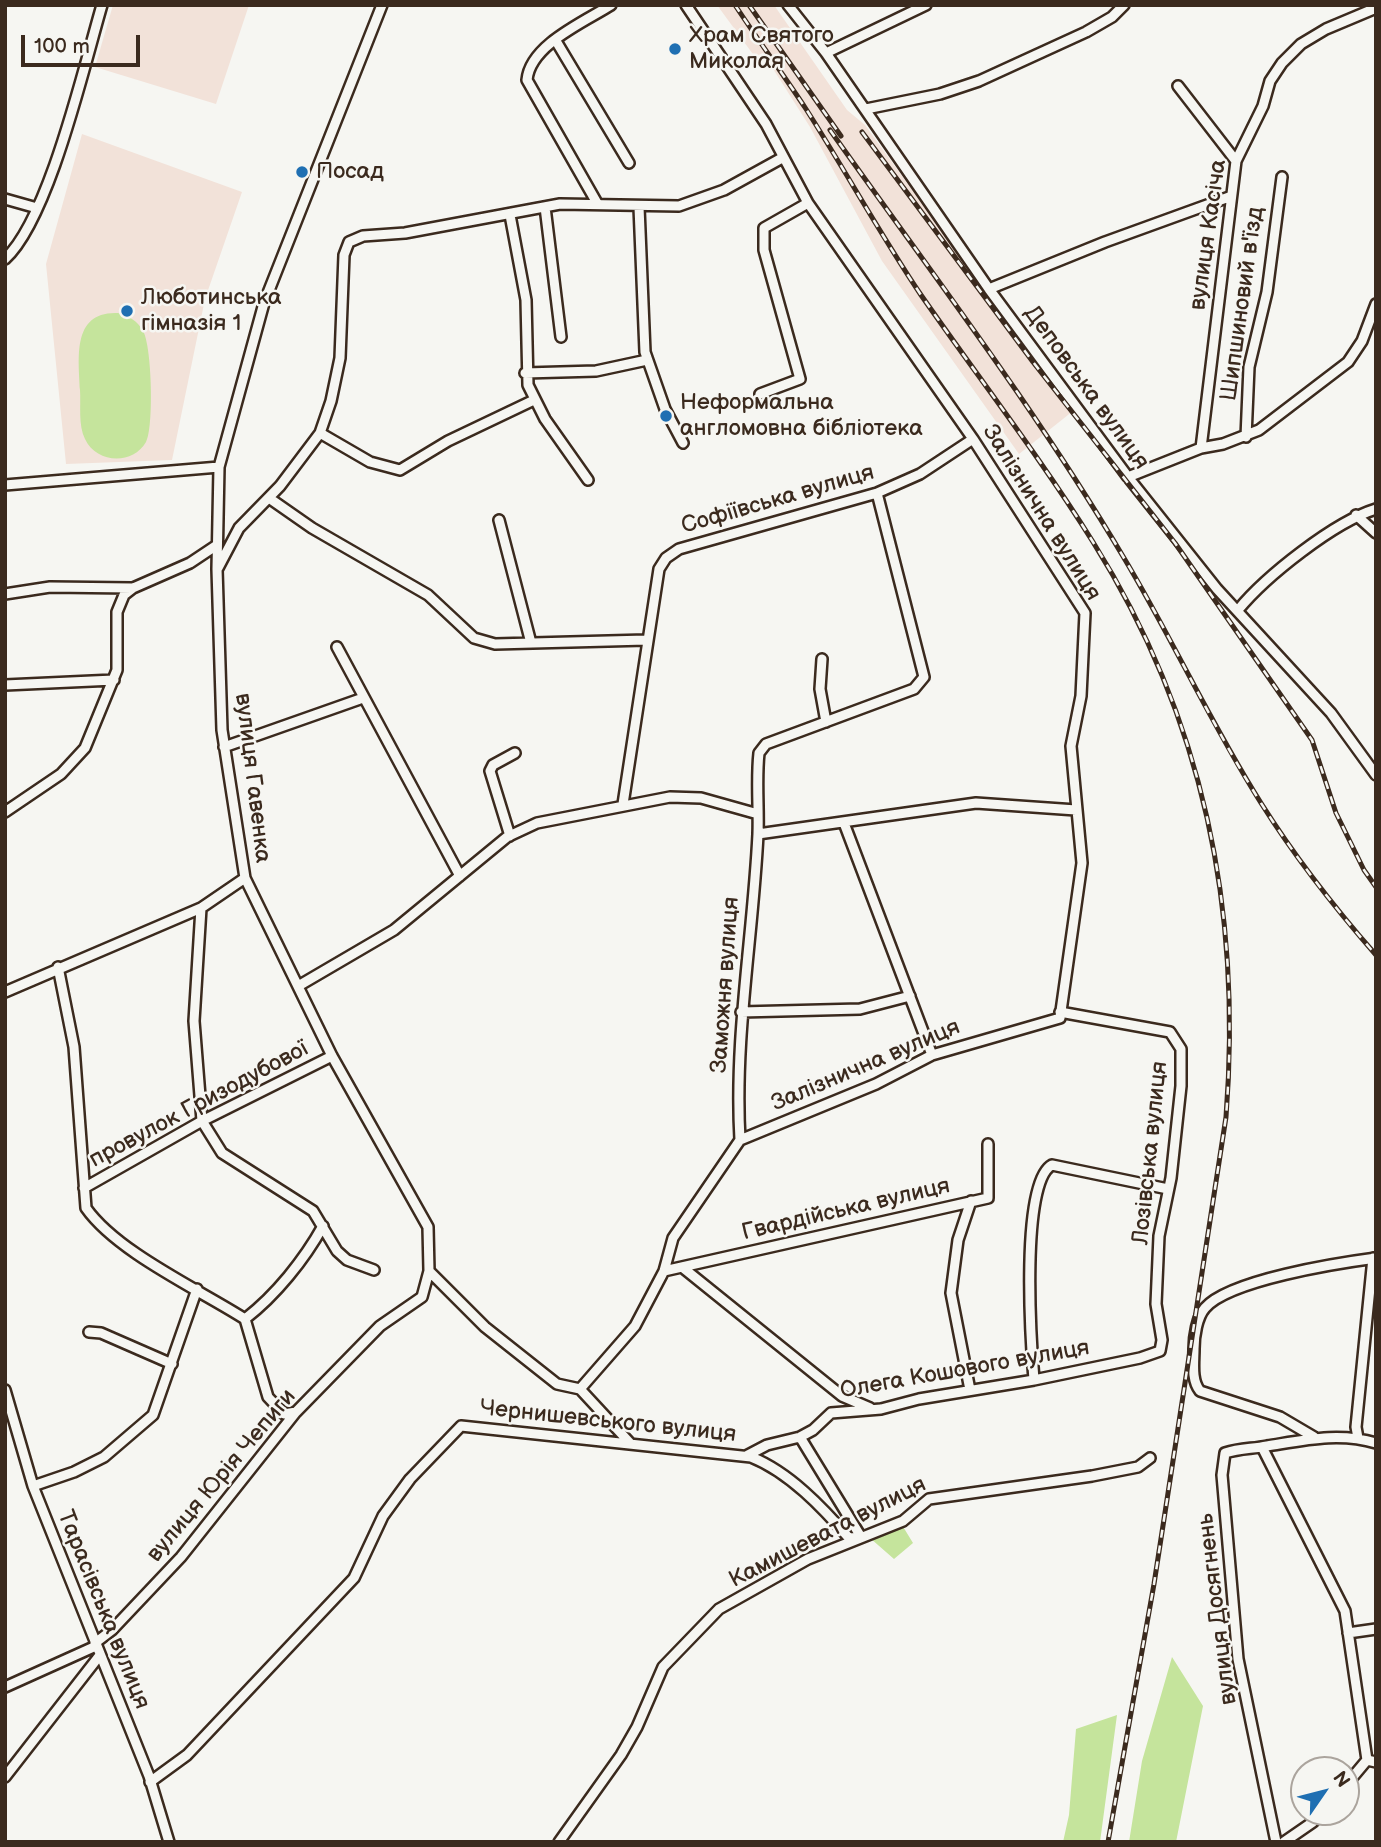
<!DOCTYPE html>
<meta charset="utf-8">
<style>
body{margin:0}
#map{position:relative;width:1381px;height:1847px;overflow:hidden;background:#f6f6f2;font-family:"Balsamiq Sans",sans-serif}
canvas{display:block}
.frame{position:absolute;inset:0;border:7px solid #3b2a1e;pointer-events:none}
.north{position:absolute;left:1290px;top:1756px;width:70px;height:70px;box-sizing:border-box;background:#f6f6f2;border:2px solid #aba49d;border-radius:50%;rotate:55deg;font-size:19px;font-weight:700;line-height:28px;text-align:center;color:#3b2a1e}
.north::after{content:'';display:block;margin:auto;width:24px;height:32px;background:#1f6fb2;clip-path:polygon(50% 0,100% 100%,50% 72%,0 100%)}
.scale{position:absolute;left:21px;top:35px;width:119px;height:32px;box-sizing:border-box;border:4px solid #3b2a1e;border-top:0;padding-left:9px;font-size:21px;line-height:24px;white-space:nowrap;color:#3b2a1e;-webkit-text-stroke:5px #f6f6f2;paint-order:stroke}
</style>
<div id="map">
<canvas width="1381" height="1847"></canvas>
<div class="frame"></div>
<div class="north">N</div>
<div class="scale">100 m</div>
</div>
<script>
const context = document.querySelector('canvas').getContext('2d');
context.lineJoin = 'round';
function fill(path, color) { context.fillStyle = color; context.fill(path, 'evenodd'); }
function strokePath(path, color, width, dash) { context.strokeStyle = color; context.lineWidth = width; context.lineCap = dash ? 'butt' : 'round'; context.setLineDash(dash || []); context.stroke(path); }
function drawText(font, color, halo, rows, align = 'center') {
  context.font = font + ' "Balsamiq Sans",sans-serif'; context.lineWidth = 5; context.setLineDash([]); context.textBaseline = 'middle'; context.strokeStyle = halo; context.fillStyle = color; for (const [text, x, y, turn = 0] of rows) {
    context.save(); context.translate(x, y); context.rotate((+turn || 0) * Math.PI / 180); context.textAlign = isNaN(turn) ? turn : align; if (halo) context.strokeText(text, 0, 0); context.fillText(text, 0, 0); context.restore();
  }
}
fill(new Path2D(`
 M113,5H249L216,104L95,67Z
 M717,5H774L847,110L865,125L1073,411L1019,454L882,261L810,127L763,53L755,57Z
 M82,134L242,192L205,299L172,460L66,464L46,264Z`), '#f2e2d9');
fill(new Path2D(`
 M118,313C129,316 138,321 143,331C152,346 154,428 146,442C132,466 96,463 85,439C78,425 81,405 80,390C79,359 71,311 118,313Z
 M902,1525L913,1543L894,1559L870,1538Z
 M1172,1657L1203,1706L1176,1842H1129L1142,1761Z
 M1117,1715L1100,1842H1063L1069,1815L1076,1729Z`), '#c5e49c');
const minor = new Path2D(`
 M382,5L264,303L219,467L217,569L222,730L245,878L332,1056L428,1227L429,1271L485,1327L557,1384L580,1389L630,1443
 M686,5L766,124L808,203L973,439L1085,613L1081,696L1071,746L1082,863L1060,1018L932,1055L876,1084L740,1140
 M788,5L826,53L989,289L1128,477L1217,589L1331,713L1376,775
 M556,41L629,163
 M826,53L926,5
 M1178,86L1236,161
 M866,109L940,94L979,81L1086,32L1112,17L1124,5
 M5,199L37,208
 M597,203L527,80C530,45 584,22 611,5
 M545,207L561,337
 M639,207L645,352L665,409L683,443
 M510,215L526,300L528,385L545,419L588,480
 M5,259C49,219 84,66 102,5
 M989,289L1105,242L1229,197
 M525,373L596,371L647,360
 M760,394L800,379L764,250V228L808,203
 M320,433L370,462L400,470L448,441L534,400
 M1246,437L1249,367L1267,292L1282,177
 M1201,448L1236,161L1263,106L1270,81L1282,63L1301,44L1326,29L1376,8
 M1128,477L1201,448L1223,444L1259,430L1348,362L1362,341L1376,304
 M5,485L219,467
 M269,498L312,528L428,595L474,638L495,644L646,640
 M1356,515L1376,533
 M499,520L531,643
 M218,568L239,528L280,486L320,433L331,401L340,358L344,255L349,242L363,236L405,233L560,204L679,206L724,190L782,158
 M5,594L50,587L132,588
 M1238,610C1266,576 1334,522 1376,509
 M337,647L460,876
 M822,659L820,689L826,722
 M5,685L114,680
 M224,747L363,698
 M623,804L659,569L666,558L679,549L877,493L920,474L973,439
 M5,812L61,774L85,748L117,670V612L124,595L133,588L190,563L217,545
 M844,823L932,1055
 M758,834L976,803L1076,810
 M510,836L490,771L493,765L515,753
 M201,908L194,1021L202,1121L222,1153L313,1211L337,1251L347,1260L374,1270
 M58,967L74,1047L86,1208C117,1252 198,1289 245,1319L268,1397L284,1414L296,1412
 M300,985L394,930L507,837L537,823L670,797L701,798L758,814
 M5,992L201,908L245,878
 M741,1012L860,1009L910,996
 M740,1140C734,1037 753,937 758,834C759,807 756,780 759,753L766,744L914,689L924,677L877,493
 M84,1188L202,1121L332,1056
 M682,1267L842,1396L870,1408
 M664,1271L988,1198V1144
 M245,1319C276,1295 304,1260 323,1226
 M89,1332L101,1333L172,1364
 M1034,1380C1031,1343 1020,1182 1052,1165L1168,1189
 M580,1389L635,1326L664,1271L673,1238L740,1140
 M5,1390L33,1486L149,1776L169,1842
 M970,1390L951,1293L958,1240L971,1201
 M1314,1437L1280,1417L1200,1391C1191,1380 1194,1362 1194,1349C1194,1336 1197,1317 1205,1308C1229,1280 1338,1263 1376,1258
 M1358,1438L1356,1427L1373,1258
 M1262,1447L1345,1611L1367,1760
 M746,1456L767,1445L800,1437L813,1430L831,1413L881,1409L919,1399L1034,1380L1140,1358L1160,1351L1162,1340L1156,1304L1159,1236L1171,1178L1181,1086V1049L1170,1032L1060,1012
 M33,1486L74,1472L104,1457L153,1415L197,1289
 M1348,1633L1376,1629
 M95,1643L112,1630L181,1557L296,1412L380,1326L422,1297L429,1271
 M5,1687L96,1646
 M5,1777L100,1655
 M150,1782L187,1755L354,1578L383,1516L410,1479L461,1426L751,1457C789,1472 823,1508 849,1538L861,1537L800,1437
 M1346,1785L1367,1760L1376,1762
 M559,1842L621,1755L637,1727L663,1667L719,1609L808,1559L903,1521L929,1499L1092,1476L1138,1467L1150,1458
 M1276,1842L1238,1659L1222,1475L1225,1453C1240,1448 1252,1449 1267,1446C1305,1440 1339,1432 1376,1443
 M1284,1842L1313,1822L1322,1812`);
strokePath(minor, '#3b2a1e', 14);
strokePath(minor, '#f6f6f2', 9);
const rail = new Path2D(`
 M735,5C758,40 783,74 806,109C845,170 880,234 921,295C978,377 1040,457 1093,542C1204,719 1242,910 1226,1117L1154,1584L1108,1842
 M749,5L841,136
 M830,130C930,271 1036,409 1124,558C1172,638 1211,724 1261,803C1295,857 1334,907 1376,955
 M862,132L1033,362L1175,543L1312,740L1336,813L1364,870L1376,887`);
strokePath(rail, '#3b2a1e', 5);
strokePath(rail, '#f6f6f2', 2.5, [8]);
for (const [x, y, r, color] of [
 [675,49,7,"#1f6fb2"],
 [302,172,7,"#1f6fb2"],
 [127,311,7,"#1f6fb2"],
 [666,416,7,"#1f6fb2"]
]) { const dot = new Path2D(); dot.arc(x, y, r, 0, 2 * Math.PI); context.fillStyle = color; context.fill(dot); strokePath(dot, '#f6f6f2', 2.5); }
drawText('23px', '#3b2a1e', '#f6f6f2', [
 ["Храм Святого",689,36],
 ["Миколая",689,62],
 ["Посад",316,172],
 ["Люботинська",141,298],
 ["гiмназiя 1",141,324],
 ["Неформальна",680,403],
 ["англомовна бібліотека",680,429]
], 'left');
drawText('23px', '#3b2a1e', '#f6f6f2', [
 ["вулиця Касіча",1209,235,-82],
 ["Шипшиновий в'їзд",1243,304,-82],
 ["Деповська вулиця",1086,388,54],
 ["Софіївська вулиця",778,500,-16],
 ["Залізнична вулиця",1041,513,58],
 ["вулиця Гавенка",252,778,83],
 ["Заможня вулиця",726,985,-86],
 ["Залізнична вулиця",866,1066,-23],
 ["провулок Гризодубової",199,1105,-28],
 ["Лозівська вулиця",1151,1153,-84],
 ["Гвардійська вулиця",846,1210,-13],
 ["Олега Кошового вулиця",965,1370,-10],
 ["Чернишевського вулиця",608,1422,6],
 ["вулиця Юрія Чепиги",222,1476,-50],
 ["Камишевата вулиця",828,1533,-27],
 ["вулиця Досягнень",1218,1609,-97],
 ["Тарасівська вулиця",103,1610,68]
]);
</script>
